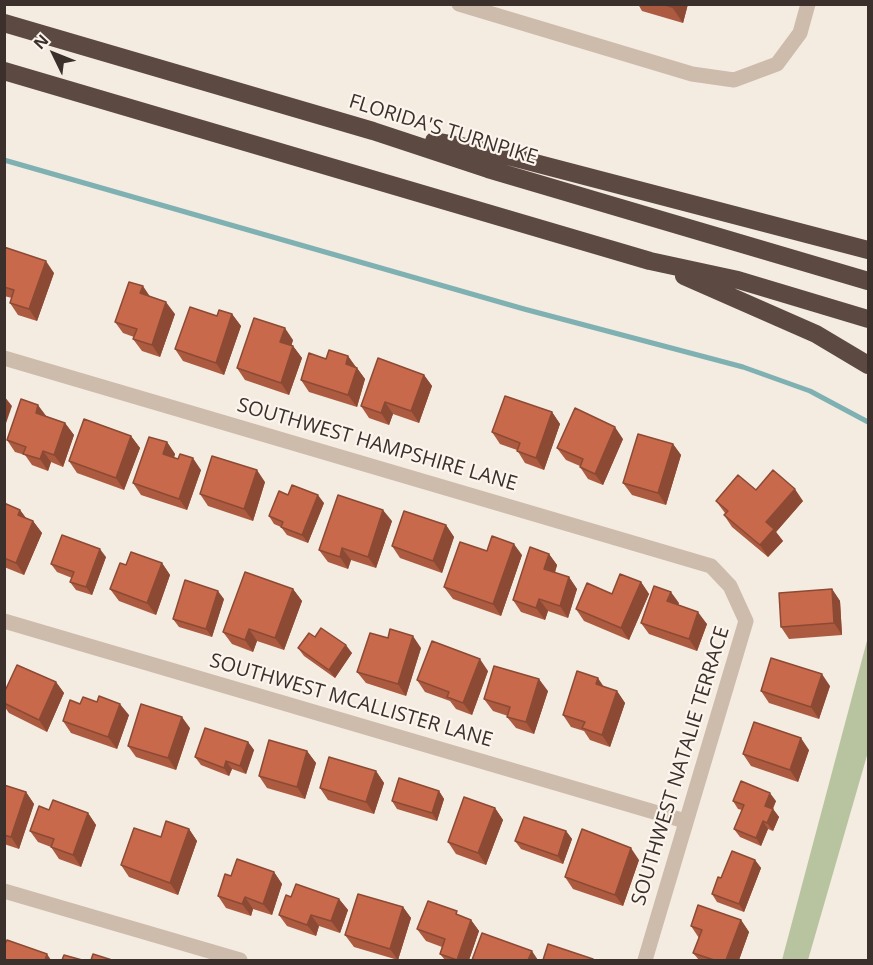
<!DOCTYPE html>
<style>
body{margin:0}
#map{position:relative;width:873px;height:965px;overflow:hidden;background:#f4ebe1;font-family:"Open Sans",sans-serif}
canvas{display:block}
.frame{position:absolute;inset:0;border:6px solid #3b302b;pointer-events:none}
.north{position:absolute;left:24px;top:24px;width:60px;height:60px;-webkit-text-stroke:4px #fbf5ee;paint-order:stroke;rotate:313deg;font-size:16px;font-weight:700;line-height:24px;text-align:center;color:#3b302b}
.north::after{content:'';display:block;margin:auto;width:21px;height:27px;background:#3b302b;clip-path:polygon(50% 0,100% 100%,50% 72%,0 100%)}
</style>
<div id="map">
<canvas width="873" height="965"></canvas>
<div class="frame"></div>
<div class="north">N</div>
</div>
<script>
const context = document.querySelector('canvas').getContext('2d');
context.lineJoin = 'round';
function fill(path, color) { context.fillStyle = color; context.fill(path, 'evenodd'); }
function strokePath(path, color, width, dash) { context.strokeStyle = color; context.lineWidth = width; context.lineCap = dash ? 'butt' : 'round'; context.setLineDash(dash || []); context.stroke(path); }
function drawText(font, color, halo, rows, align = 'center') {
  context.font = font + ' "Open Sans",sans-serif'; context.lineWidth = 4.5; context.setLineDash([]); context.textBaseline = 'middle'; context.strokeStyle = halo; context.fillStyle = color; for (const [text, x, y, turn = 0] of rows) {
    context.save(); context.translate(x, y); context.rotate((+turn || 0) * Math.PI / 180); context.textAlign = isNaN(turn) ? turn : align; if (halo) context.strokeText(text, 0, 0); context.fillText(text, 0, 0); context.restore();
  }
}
fill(new Path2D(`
 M868,637V752L808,960H782Z`), '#b8c4a0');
strokePath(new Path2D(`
 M4,160L524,309L743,367L810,391L868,422`), '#7fb0b2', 5);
strokePath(new Path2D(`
 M459,4L692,74L734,80L777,64L800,33L808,4
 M4,358L711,566L730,586L746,621L645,960
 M4,621L685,821
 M4,891L240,960`), '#cdbbac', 15);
strokePath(new Path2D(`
 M4,23L373,131L488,169L868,281
 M4,71L650,261L738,280L868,319
 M434,141L489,151L868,250
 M684,276L816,334L868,365`), '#5c4a42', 18);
fill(new Path2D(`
 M638,4H688L683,23L642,11Z
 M4,247L54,273L37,321L18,315L10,303L12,298L4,296Z
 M175,314L160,357L142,351L133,339L134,337L123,333L115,322Z
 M232,314L241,326L224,375L183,361L175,349L217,316Z
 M293,340L291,346H293L302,358L289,395L245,380L237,368Z
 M348,356L365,379L357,407L309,392L301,380L326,359Z
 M424,375L432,386L419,423L393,414L389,425L369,418L361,406Z
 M552,412L560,424L544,470L525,463L517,450L500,444L492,432Z
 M46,416L65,423L74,435L63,467L51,462L48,471L32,465L25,455L15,452L7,440Z
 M131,436L140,448L124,490L77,473L69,461Z
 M623,439L603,485L588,479L580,467V466L566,460L557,448Z
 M167,442L175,454L174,458L201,470L187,510L141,495L133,483Z
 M673,444L681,455L666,505L632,495L623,483Z
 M265,482L253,521L208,506L200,494Z
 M756,490L803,501L776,532L783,541L768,557L732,527L724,515L725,513L716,501Z
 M288,495L324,503L308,543L287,535L281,527L274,524L269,516Z
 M4,503L20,510L26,518L33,521L42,533L24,575L4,567Z
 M392,521L376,568L351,560L348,569L328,562L319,550Z
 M446,525L454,537L442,573L400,558L392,546Z
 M487,551L522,555L501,616L453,599L444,587Z
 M549,554L557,565L555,573L569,577L577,589L568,618L548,611L545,620L521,612L513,600Z
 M106,557L92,595L76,590L70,582L72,578L57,572L51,564Z
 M162,563L170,575L156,615L119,601L110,589L126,565Z
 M641,582L649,594L629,640L584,621L576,609Z
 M293,589L302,601L284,650L257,641L253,652L232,644L223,632Z
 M832,589L840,601L842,635L789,639L781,627Z
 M224,599L212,637L179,627L173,619Z
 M679,603L678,605L707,624L697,651L649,634L641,623Z
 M315,637L352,653L335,678L304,656L298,648Z
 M421,648L406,696L366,683L357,672Z
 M488,671L472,715L456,709L450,701L425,692L417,680Z
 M56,682L64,693L47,732L9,713L4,706V693Z
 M830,686L819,719L769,703L761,691Z
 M604,687L617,691L625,703L610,747L590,740L584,731L571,727L563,715Z
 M548,691L534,734L516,728L507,717L508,716L493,711L484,699Z
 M80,704L129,715L117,749L71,733L63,721Z
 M190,728L176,770L136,757L128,746Z
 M248,742L254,750L246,774L232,769L229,776L201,765L195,757Z
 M809,750L798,782L751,766L743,754Z
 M307,751L316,763L305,799L267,788L259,776Z
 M376,771L384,783L374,814L328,800L320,788Z
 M4,785L26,792L34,804L19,849L4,844Z
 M439,791L444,799L437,821L397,809L392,801Z
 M733,801H776L773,809L779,817L773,831L768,829L761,846L740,837L734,829L742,810L738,809Z
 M495,808L503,820L486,865L456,854L448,842Z
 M49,810L88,813L96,825L81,867L59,859L51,847L38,842L30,831Z
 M189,829L197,841L178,895L129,877L121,865L161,837Z
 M566,831L572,839L563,864L521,849L515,841Z
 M639,860L623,906L573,889L565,877Z
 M755,860L761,868L744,912L717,902L712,894L721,878Z
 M274,872L282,884L272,915L253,909L251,916L226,908L218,896L231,876Z
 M291,897L339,899L348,910L340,933L319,926L316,936L287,926L279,915Z
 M403,907L411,918L398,960L354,947L345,935Z
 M461,916L471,920L479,931L469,960H445L440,954L442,947L426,941L417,929Z
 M741,920L749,932L739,960H699L693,953L699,938L691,926Z`), '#ac5a40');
fill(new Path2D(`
 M673,4H688L683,23L672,7Z
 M46,261L54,273L37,321L29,309Z
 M143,286L151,298L140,293Z
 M166,302L175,314L160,357L152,345Z
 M232,314L241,326L224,375L216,363Z
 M285,328L293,340L289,354L280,342Z
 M293,346L302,358L289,395L281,383Z
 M348,356L356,368L346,364Z
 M357,368L365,379L357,407L348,395Z
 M424,375L432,386L419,423L411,411Z
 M4,396L12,406L4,429Z
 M385,402L393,414L389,425L381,413Z
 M38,405L47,417L36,413Z
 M552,412L560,424L544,470L536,458Z
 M65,423L74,435L63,467L54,455Z
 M615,427L623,439L603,485L595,474Z
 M131,436L140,448L124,490L116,478Z
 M167,442L175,454L171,466L163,454Z
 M673,444L681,455L666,505L658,493Z
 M43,451L51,462L48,471L40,459Z
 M193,458L201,470L187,510L179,499Z
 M257,470L265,482L253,521L244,509Z
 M795,489L803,501L776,532L783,541L768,557L760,545L766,522Z
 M318,495L324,503L308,543L302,535Z
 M20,510L29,522L18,515Z
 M383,510L392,521L376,568L368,557Z
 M33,521L42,533L24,575L16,563Z
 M446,525L454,537L442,573L433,561Z
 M514,544L522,555L501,616L493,604Z
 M342,548L351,560L348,569L340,557Z
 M100,549L106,557L92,595L86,587Z
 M549,554L557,565L552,581L544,569Z
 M162,563L170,575L156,615L147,603Z
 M569,577L577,589L568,618L560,606Z
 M641,582L649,594L629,640L621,628Z
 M293,589L302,601L284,650L275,638Z
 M832,589L840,601L842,635L834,623Z
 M218,591L224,599L212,637L206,629Z
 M671,592L679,603L676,613L667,601Z
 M539,599L548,611L545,620L536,608Z
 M698,612L707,624L697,651L689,639Z
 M249,629L257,641L253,652L245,640Z
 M413,636L421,648L406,696L398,684Z
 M346,645L352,653L335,678L329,670Z
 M480,659L488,671L472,715L463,703Z
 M822,674L830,686L819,719L811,707Z
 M598,678L606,690L596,684Z
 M539,679L548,691L534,734L526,722Z
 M56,682L64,693L47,732L39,720Z
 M617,691L625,703L610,747L602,735Z
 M120,704L129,715L117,749L108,737Z
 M182,717L190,728L176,770L168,758Z
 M801,738L809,750L798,782L790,770Z
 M248,742L254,750L246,774L240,766Z
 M307,751L316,763L305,799L297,787Z
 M226,761L232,769L229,776L224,768Z
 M376,771L384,783L374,814L366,802Z
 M439,791L444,799L437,821L432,813Z
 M26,792L34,804L19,849L11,837Z
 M770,793L776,801L770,814L765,806Z
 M495,808L503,820L486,865L478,853Z
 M773,809L779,817L773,831L767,823Z
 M88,813L96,825L81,867L73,855Z
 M763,821L768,829L761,846L756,838Z
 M189,829L197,841L178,895L170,883Z
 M566,831L572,839L563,864L558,856Z
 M631,848L639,860L623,906L615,895Z
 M755,860L761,868L744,912L739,904Z
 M274,872L282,884L272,915L263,904Z
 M245,897L253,909L251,916L242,904Z
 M339,899L348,910L340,933L331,921Z
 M403,907L411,918L398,960L390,949Z
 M311,915L319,926L316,936L307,925Z
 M471,920L479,931L469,960H457Z
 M741,920L749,932L739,960H726Z
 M532,951L538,960H528Z
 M47,954L51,960H45Z`), '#8c4a34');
const building = new Path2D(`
 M662,4H673L672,7Z
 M4,247L46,261L29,309L10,303L14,290L4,287Z
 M129,282L143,286L140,293L166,302L152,345L133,339L137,329L115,322Z
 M190,307L217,316L219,310L232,314L216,363L175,349Z
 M254,318L285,328L280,342L293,346L281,383L237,368Z
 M329,350L348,356L346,364L357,368L348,395L301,380L309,353L326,359Z
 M378,358L424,375L411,411L385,402L381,413L361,406Z
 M505,396L552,412L536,458L517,451L520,443L492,432Z
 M21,399L38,405L36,413L65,423L54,455L43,451L40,459L23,454L26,447L7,440Z
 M575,408L615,427L595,474L580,467L583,459L557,448Z
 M84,419L131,436L116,478L69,461Z
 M638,434L673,444L658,493L623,483Z
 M149,437L167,442L163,454L178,459L180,454L193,458L179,499L133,483Z
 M212,456L257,470L244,509L200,494Z
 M773,470L795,489L766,522L774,529L760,545L724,515L728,511L716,501L738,475L756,490Z
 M292,485L318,495L302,535L281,527L283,522L269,516L279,491L288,495Z
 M338,495L383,510L368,557L342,548L340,557L319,550Z
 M4,503L20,510L18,515L33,521L16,563L4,558Z
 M404,511L446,525L433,561L392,546Z
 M62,535L100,549L86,587L70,582L74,572L51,564Z
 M492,536L514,544L493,604L444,587L460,542L487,551Z
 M530,547L549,554L544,569L569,577L560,606L539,599L536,608L513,600Z
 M131,552L162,563L147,603L110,589L120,563L126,565Z
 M245,572L293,589L275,638L249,629L245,640L223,632Z
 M620,574L641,582L621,628L576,609L587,583L612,594Z
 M185,580L218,591L206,629L173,619Z
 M654,586L671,592L667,601L698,612L689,639L641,623Z
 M832,589L834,623L781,627L779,593Z
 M321,628L346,645L329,670L298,648L309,633L315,637Z
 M390,629L413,636L398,684L357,672L370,633L388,638Z
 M432,641L480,659L463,703L447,697L449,692L417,680Z
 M771,658L822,674L811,707L761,691Z
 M17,665L56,682L39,720L4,703V693Z
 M494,666L539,679L526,722L507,717L510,707L484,699Z
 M577,671L598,678L596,684L617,691L602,735L582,728L585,722L563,715Z
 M99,696L120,704L108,737L63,721L70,700L80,704L83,697L97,702Z
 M141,704L182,717L168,758L128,746Z
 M754,722L801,738L790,770L743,754Z
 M205,728L248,742L240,766L226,761L224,768L195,757Z
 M269,740L307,751L297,787L259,776Z
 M329,757L376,771L366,802L320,788Z
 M399,778L439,791L432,813L392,801Z
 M741,781L770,793L765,806L773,809L767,823L763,821L756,838L734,829L744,805L733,801Z
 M4,785L26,792L11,837L4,835Z
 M464,797L495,808L478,853L448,842Z
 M53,800L88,813L73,855L51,847L54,839L30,831L39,806L49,810Z
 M524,817L566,831L558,856L515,841Z
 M166,821L189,829L170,883L121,865L134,828L161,837Z
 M582,829L631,848L615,895L565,877Z
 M732,851L755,860L739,904L712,894L718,877L721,878Z
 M237,859L274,872L263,904L245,897L242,904L218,896L225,874L231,876Z
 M296,884L339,899L331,921L311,915L307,925L279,915L286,895L291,897Z
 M358,894L403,907L390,949L345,935Z
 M428,901L457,911L456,914L471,920L457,960L440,954L445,939L417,929Z
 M698,905L741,920L726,960H714L693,953L702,930L691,926Z
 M482,933L532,951L528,960H472Z
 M7,940L47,954L45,960H4V946Z
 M548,944L593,959V960H543Z
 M93,954L112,960H91Z
 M64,955L82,960H62Z`);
fill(building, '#c8694b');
strokePath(building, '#8c4a34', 1.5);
drawText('20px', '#3b302b', '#fbf5ee', [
 ["FLORIDA'S TURNPIKE",443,130,17],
 ["SOUTHWEST HAMPSHIRE LANE",377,445,16],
 ["SOUTHWEST MCALLISTER LANE",351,701,16],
 ["SOUTHWEST NATALIE TERRACE",681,766,-73]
]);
</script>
